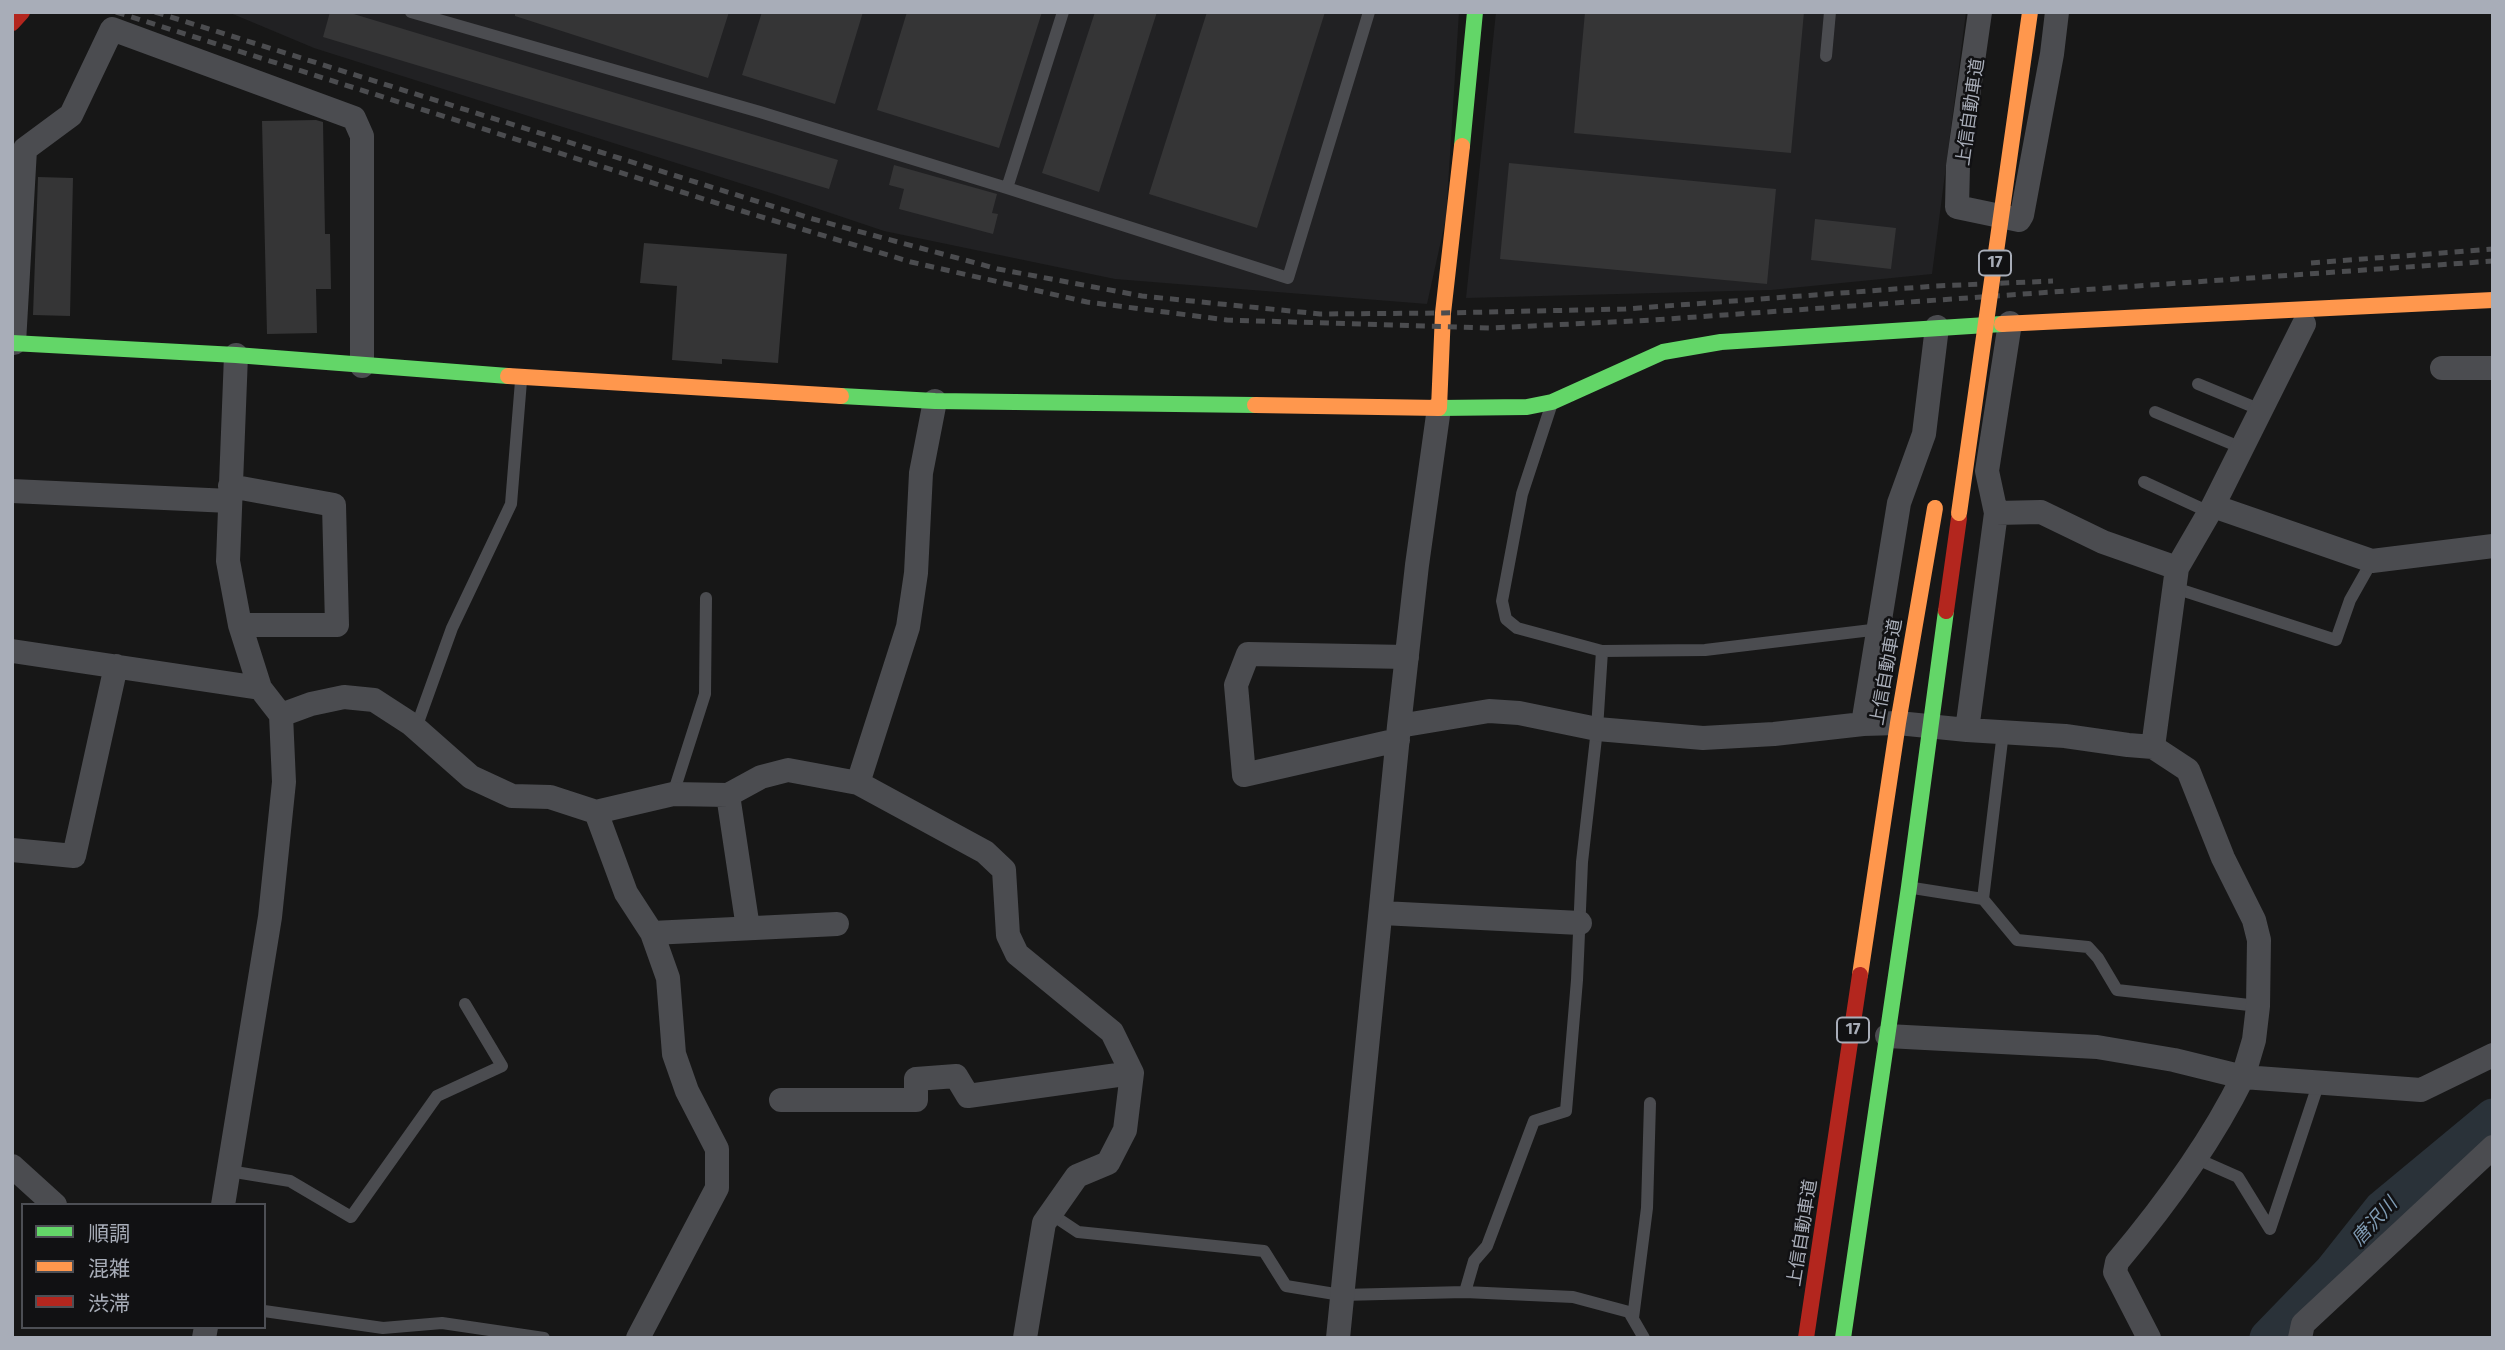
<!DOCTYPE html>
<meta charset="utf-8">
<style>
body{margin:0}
#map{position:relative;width:2505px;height:1350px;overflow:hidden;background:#171717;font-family:"Fira Sans","Noto Sans JP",sans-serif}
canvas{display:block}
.frame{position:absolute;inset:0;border:14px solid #a8adb8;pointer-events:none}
.legend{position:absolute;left:21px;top:1203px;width:245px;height:126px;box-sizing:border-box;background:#111113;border:2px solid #4d4f55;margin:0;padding:9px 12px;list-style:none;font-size:21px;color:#a8adb8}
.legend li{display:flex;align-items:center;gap:14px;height:35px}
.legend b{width:35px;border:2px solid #4d4f55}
</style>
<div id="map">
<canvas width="2505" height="1350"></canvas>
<div class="frame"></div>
<ul class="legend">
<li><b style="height:9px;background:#63d668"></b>順調</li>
<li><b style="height:9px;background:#ff974d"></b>混雑</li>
<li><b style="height:9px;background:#b3261e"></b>渋滞</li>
</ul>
</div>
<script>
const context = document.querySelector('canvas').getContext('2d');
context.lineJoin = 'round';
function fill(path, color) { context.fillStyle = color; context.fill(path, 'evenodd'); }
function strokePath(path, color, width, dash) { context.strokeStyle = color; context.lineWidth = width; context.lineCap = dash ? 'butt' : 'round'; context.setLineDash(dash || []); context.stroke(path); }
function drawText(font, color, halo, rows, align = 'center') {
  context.font = font + ' "Fira Sans","Noto Sans JP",sans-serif'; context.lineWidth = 5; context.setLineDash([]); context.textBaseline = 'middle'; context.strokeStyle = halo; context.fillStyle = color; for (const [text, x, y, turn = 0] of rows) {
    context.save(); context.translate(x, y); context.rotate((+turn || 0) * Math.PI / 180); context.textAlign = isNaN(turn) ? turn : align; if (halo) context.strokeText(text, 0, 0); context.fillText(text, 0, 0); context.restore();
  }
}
fill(new Path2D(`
 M228,12H1459L1446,218L1427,304L1115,279L884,231L774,194L314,48Z
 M1496,12H1966L1932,274L1771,290L1466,298Z`), '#212123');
strokePath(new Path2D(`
 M2268,1338L2332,1272L2382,1209L2493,1117`), '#2a3239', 37);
fill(new Path2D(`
 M330,12H347L838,160L829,189L323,37Z
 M515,12H729L708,78L515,16Z
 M762,12H863L835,104L742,75Z
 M907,12H1042L999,148L877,110Z
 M1095,12H1157L1099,192L1042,173Z
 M1207,12H1325L1257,228L1149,194Z
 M1585,12H1804L1791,153L1574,133Z
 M316,120L323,122L325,234H330L331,289H316L317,333L267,334L262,121Z
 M1509,163L1776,189L1767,284L1500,259Z
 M894,165L997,194L992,213L998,214L993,234L899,209L904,189L889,185Z
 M38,177L73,178L70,316L33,315Z
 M1815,219L1896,228L1891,269L1811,260Z
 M644,243L787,254L778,363L722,359V364L672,360L677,286L640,283Z`), '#353536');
strokePath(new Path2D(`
 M411,12L760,112L1007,188L1288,278L1369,12
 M1826,56L1830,12
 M1007,188L1063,12
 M2198,384L2261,410
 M1551,406L1522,494L1502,601L1506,619L1517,628L1602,651L1705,650L1880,629
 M2155,412L2242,448
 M2144,482L2209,512
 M2175,588L2336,640L2350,600L2372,561
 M416,728L452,628L511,504L521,381
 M673,794L705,694L706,598
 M1913,888L1983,899L2003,732
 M1983,899L2017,940L2088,947L2098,958L2117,990L2258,1006
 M2195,1158L2238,1177L2270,1229L2319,1082
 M229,1171L290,1181L351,1217L437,1096L502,1066L465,1004
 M1051,1214L1078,1232L1264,1251L1286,1286L1341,1295L1465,1292L1474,1261L1487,1246L1534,1121L1566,1111L1577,980L1582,862L1597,729L1602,651
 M1465,1292L1573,1297L1629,1312L1644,1338
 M264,1311L383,1328L442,1323L544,1338
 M1633,1318L1647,1208L1650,1103`), '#4b4c50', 12);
strokePath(new Path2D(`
 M1980,12L1958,166L1957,207L2019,220L2022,215L2052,54L2057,12
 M14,343L25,149L71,115L112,29L354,118L362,136V366
 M2442,368H2493
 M230,486L334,505L337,625H240
 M12,491L230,501
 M2213,506L2304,324
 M1996,513L2041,512L2103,542L2177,568L2213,506L2372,561L2493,546
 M12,651L260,688
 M281,715L311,704L344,697L374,700L411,724L471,777L512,796L550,797L596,812L673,794L728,795L761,777L788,770L858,783L985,852L1004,870L1008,935L1017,954L1112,1032L1132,1073L1125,1130L1108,1163L1077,1176L1044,1223L1025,1338
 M1863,724L1899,503L1924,434L1937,327
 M1399,726L1489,711L1519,713L1597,729L1703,738L1774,734L1863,724L1898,723L1967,730L1996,513L1987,471L2010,323
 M1398,740L1244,775L1236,685L1248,654L1407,657
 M2153,747L2177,568
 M858,783L908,627L916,573L921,473L935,401
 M728,795L748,928
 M596,812L626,893L652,933L668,978L674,1054L687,1091L717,1149V1188L638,1338
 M12,850L74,856L116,666
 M1382,913L1580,923
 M652,933L837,924
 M1887,1036L2097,1047L2174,1060L2243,1077L2254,1040L2258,1006L2259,940L2254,920L2223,858L2188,770L2153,747L2128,745L2065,736L1967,730
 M781,1100H916V1079L956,1076L968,1096L1132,1073
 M12,1166L55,1205
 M223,1205L270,917L284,782L281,715L260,688L240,625L228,561L236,355
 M204,1338L206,1327
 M1338,1338L1399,726L1417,565L1439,408
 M2149,1338L2115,1272L2117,1262C2165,1205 2210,1144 2243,1077L2421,1090L2493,1055
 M2300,1338L2303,1324L2493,1147`), '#4b4c50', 24);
strokePath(new Path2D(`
 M1462,146L1475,12
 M12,343L236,355L508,376
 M841,396L935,401L1255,405
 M1439,408L1527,407L1552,402L1663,352L1721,342L2002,324
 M1843,1338L1909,887L1946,611`), '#63d668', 16);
strokePath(new Path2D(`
 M2002,324L2493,300
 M508,376L841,396
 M1255,405L1439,408L1443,313L1462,146
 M1860,975L1898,723L1935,508`), '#ff974d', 16);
strokePath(new Path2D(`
 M12,23L22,12
 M1946,611L1959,518
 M1806,1338L1860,975`), '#b3261e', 16);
strokePath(new Path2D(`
 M116,12L732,208L911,262L1087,302L1227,320L1490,328L1653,320L2493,261
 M155,12L813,219L998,269L1142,296L1320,314L1443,313L1625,309L1936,286L2053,281
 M2311,263L2493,249`), '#4b4c4f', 5, [9, 7]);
strokePath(new Path2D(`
 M1959,513L2030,12`), '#ff974d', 16);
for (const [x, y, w] of [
 [1995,263,32],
 [1853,1030,32]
]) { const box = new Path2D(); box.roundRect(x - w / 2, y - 12.5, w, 25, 5); context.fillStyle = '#111113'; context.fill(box); strokePath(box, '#a8adb8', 2); }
drawText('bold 16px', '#a8adb8', null, [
 ["17",1995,263],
 ["17",1853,1030]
]);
drawText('18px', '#a8adb8', '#111113', [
 ["上信自動車道",1971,112,-82],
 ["上信自動車道",1887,672,-80],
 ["上信自動車道",1803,1233,-81]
]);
drawText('italic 19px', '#7f9bb3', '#111113', [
 ["唐沢川",2375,1222,-48]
]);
</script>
